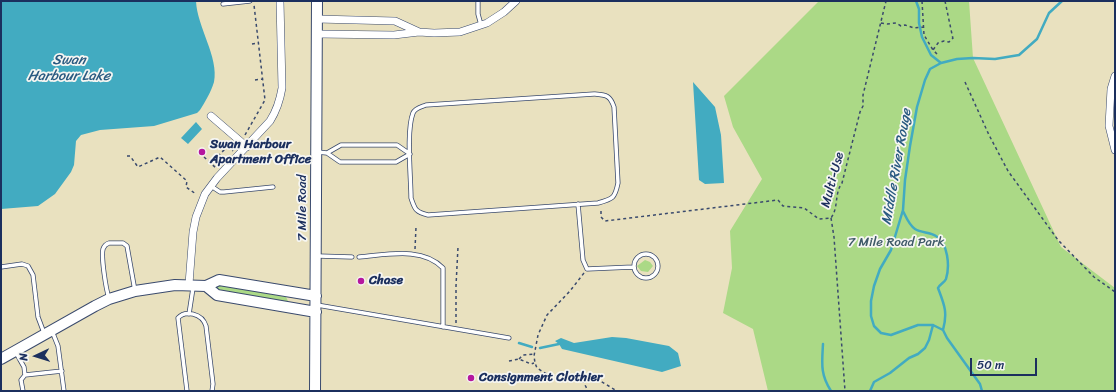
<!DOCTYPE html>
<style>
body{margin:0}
#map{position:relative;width:1116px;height:392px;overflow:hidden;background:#e9e1bf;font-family:Sriracha,sans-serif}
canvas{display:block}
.frame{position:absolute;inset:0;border:2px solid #1b2f5e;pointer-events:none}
.north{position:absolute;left:16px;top:336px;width:40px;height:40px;-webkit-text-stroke:3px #f6f6f2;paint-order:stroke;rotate:266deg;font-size:11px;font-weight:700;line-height:16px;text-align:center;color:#1b2f5e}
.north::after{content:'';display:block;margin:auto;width:14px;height:18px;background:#1b2f5e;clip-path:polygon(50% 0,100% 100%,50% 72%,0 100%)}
.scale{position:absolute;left:970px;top:358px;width:67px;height:18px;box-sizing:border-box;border:2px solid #1b2f5e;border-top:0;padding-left:5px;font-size:12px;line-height:14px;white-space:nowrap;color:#1b2f5e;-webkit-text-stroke:3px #f6f6f2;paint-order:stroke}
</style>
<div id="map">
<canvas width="1116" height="392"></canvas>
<div class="frame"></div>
<div class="north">N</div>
<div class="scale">50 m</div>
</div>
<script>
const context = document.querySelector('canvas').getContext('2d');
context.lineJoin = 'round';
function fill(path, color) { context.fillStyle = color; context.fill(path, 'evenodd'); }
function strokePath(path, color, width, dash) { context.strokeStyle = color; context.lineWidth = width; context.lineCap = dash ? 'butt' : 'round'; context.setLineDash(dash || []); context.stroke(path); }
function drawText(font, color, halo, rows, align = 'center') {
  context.font = font + ' Sriracha,sans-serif'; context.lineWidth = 3.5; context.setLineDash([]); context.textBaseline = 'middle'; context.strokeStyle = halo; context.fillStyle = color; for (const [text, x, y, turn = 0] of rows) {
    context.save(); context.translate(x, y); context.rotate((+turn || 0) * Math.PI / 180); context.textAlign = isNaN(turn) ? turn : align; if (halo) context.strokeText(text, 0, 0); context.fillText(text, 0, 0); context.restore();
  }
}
fill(new Path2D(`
 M819,1H969L973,58L1061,247L1115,288V391H768L753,329L723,313L732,268L730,231L762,179L733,127L724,96Z
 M645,260L650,262L653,266L648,272L641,271L637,266Z
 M219,285L286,297L288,301L287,303L218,292L216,288Z`), '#abd986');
fill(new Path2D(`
 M1,1H196C197,27 219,57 214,82C211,92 205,102 200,110L197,113L154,126L100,130L81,135L76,141L74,165L71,172L55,194L38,206L1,209Z
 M693,82L715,107L721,135L724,183L705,184L699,180Z
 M196,122L202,129L188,144L181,138Z
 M612,337L626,338L669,346L678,353L681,366L662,372L562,349L559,344L555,341L561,338L574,343Z`), '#42abc1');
strokePath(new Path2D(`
 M916,1L919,9V23L922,37L931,55L941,63
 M903,211C906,217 909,225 915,229C921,233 930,232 936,236C948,243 950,266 946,279C944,283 940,284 938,288C944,304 948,312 943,330
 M519,343L532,347
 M823,344C822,363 820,374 831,391
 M540,348L559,344
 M870,391L874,382L890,373L909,358L918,354L925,348L929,340L933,325
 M982,391L980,384L947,338L943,330L933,325H918L891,335L881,333L874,326L871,316V301L874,286L880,269L891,250L903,210L905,180L910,146L917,107L925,80L930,69L941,63L957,59L973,58L995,59L1019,55L1037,39L1049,13L1062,1`), '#42abc1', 2.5);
const lane = new Path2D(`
 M478,1V14L481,25
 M223,4L250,1
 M594,94C606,95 610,95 614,107L618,183C615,198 613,199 598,203L428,215C415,212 415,209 411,198C411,178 406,131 413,113C415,108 421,107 426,105Z
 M317,152L327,153L340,162H396L410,154L397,145H341L327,153
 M211,186L220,192H224L273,187
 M578,204L583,260L587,269L633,267
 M634 266a12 12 0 1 1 24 0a12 12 0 1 1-24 0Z
 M318,256L352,257
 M359,257C386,255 422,246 443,268V327
 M1,267L22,264L28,266L33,275L38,317L44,333
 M109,298C106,290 101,257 103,249C104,246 106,244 109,243H123L127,246L135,291
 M317,305L509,338
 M189,314L193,288
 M52,331L58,346L64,391
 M15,351L24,367L25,375L21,380L23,391
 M25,375L62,371
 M187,391L178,318C185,310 202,313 206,326L213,384L212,391`);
const street = new Path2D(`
 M317,19L395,21L419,32
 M317,34L394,35L419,32L434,33L460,32L487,23L504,12L516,1
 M1115,76L1111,89L1109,126L1115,150
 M211,116L247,147
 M189,284L193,232L196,217L205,194L217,178L270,121C277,110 280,100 282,88L280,1`);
const secondary = new Path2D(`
 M206,286L217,295L316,312
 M1,359L95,306L109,299L135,291L175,285L206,286L219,280L316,296
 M315,391L317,1`);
strokePath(lane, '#3a4a6d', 5);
strokePath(street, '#3a4a6d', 8);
strokePath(secondary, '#3a4a6d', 12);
strokePath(new Path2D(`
 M922,1L924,35L933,50
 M945,1L953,39
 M881,23L887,24L896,23L901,26L905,25L914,28L923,27
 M252,44L258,43
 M937,54L933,50L938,43L944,41L949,42L953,38
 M255,80L262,79
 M965,82L989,135L1008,171L1058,240L1094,277L1115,292
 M245,135L265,100L254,5
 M231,143L227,146L233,151
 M127,156H130L138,167L160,157L187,181L186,187L196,194
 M204,157L216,168
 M209,162L211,160L213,161L227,147
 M601,211V217L605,221L778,200L783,206L804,208L819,219L831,218C839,207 834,194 842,183L860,112L863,106V95L886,1
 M831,218L834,237L845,391
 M415,249L416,227
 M584,273L570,291L547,315L538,335L534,356L535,363L537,368L548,375L556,376H589L597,379L617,391
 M456,323V286L458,247
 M519,359L523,355L535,354
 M509,361L519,359L531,364L534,363
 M578,376L582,379L588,391`), '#3a4a6d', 1.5, [3, 3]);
strokePath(lane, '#fff', 3.5);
strokePath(street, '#fff', 7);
strokePath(secondary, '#fff', 10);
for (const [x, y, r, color] of [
 [202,152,4,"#b5179e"],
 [361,281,4,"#b5179e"],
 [471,378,4,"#b5179e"]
]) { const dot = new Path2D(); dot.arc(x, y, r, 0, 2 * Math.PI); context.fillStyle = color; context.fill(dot); strokePath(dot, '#f6f6f2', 1.5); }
drawText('bold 13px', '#1b2f5e', '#f6f6f2', [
 ["Swan Harbour",210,145],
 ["Apartment Office",210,160],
 ["Chase",369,281],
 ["Consignment Clothier",479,378]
], 'left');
drawText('13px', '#1b2f5e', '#f6f6f2', [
 ["Multi-Use",833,180,-75],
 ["7 Mile Road",303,208,-90]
]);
drawText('13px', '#3f5a68', '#f6f6f2', [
 ["7 Mile Road Park",896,243]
]);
drawText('italic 14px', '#295a81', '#f6f6f2', [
 ["Swan",69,60],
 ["Harbour Lake",69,76],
 ["Middle River Rouge",897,167,-80]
]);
</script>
